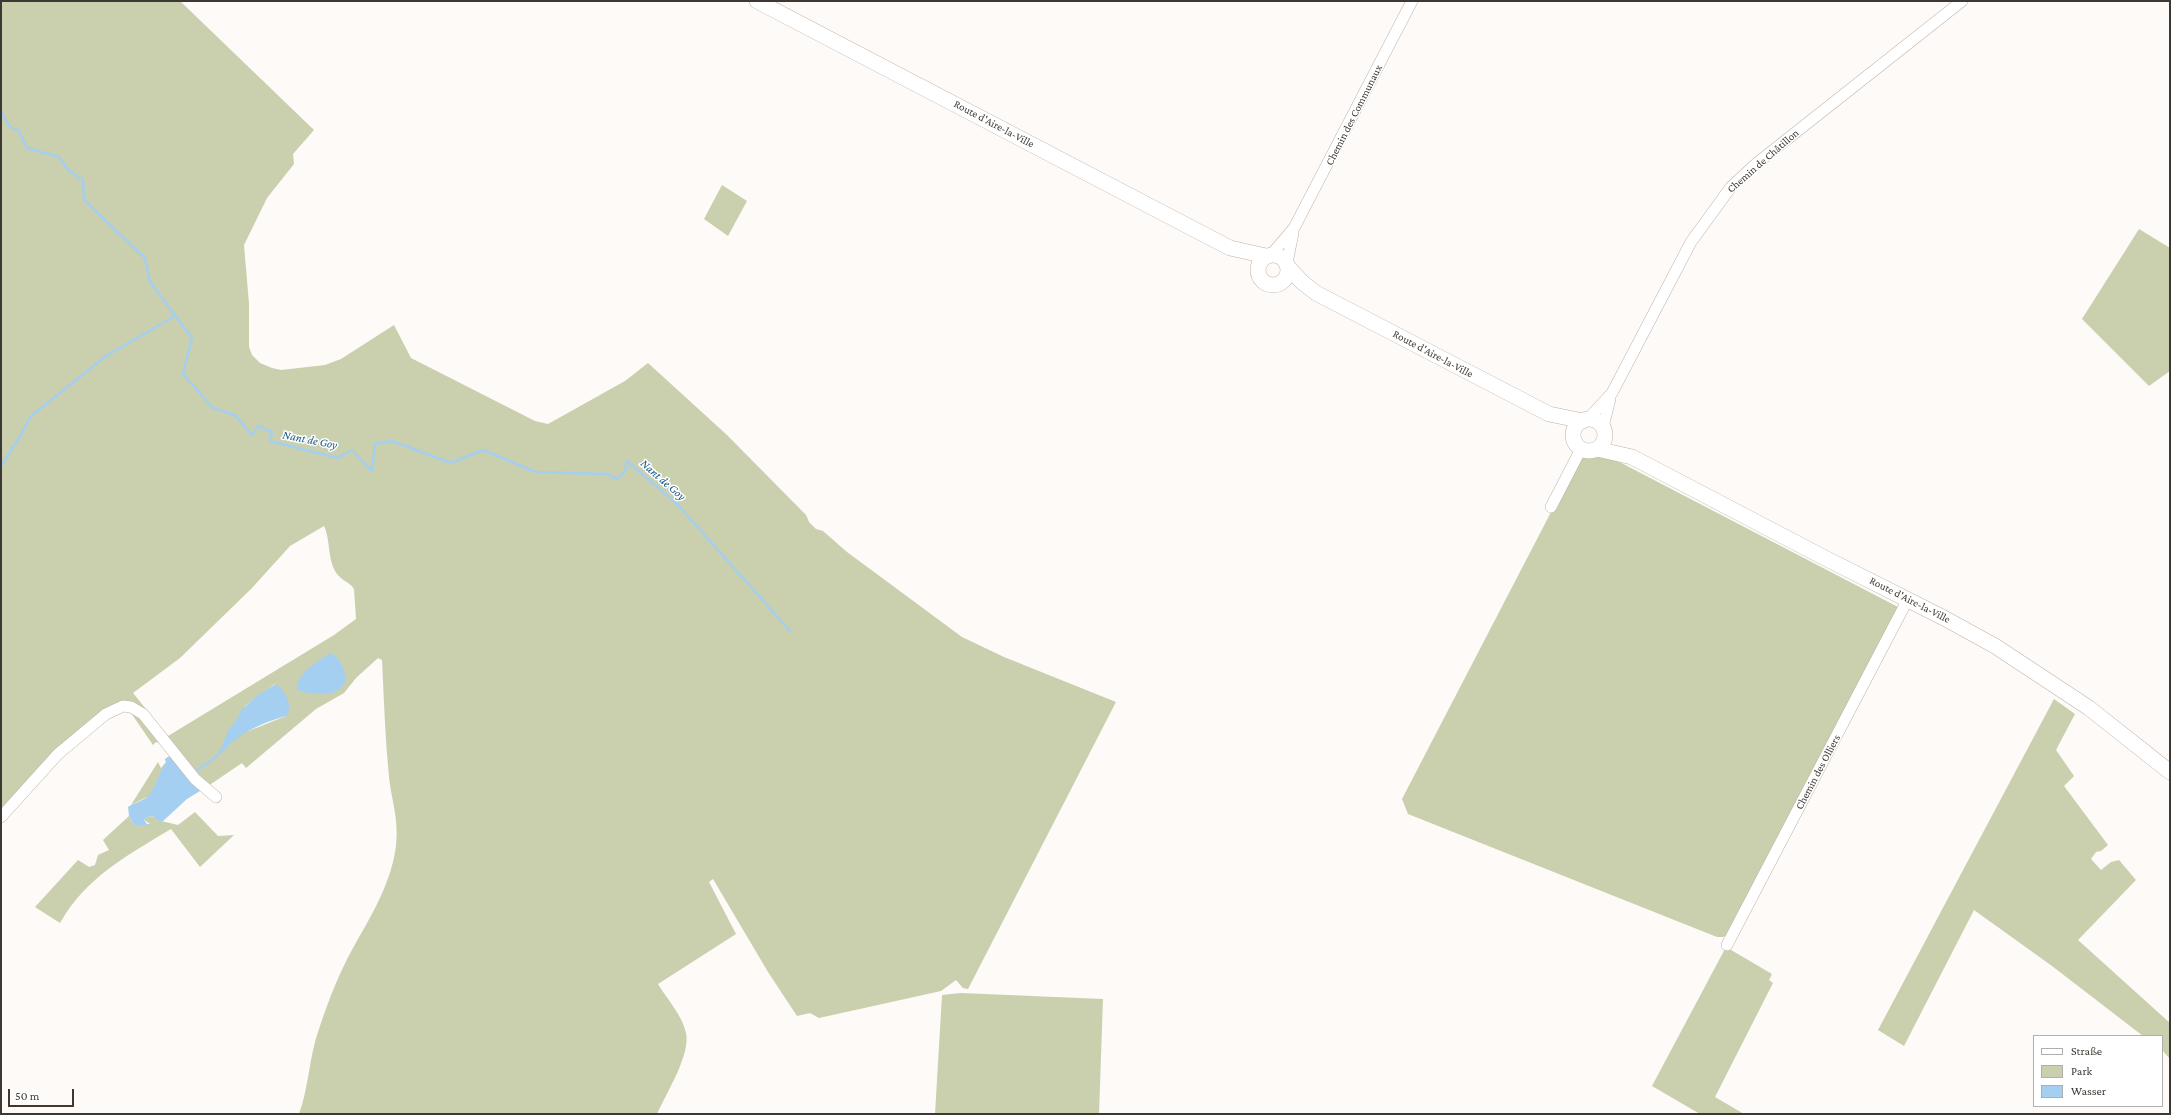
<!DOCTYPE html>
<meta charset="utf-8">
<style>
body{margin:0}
#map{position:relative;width:2171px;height:1115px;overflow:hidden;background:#fdfaf8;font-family:"Crimson Pro",serif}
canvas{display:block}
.frame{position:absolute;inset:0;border:2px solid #3d3833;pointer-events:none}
.legend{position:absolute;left:2033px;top:1035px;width:130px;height:72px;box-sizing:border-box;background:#fff;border:1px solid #b1afad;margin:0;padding:5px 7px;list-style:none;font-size:12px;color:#3d3833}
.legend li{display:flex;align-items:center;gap:8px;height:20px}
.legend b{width:20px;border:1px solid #b1afad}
.scale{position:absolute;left:8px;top:1089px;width:66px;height:18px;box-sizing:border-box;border:2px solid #3d3833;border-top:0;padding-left:5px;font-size:12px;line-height:14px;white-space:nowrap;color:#3d3833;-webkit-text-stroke:3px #fff;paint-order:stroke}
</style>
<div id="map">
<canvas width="2171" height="1115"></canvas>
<div class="frame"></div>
<ul class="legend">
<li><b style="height:5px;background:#fff"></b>Straße</li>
<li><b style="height:11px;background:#cacfad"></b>Park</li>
<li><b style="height:11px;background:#a5cff0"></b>Wasser</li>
</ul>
<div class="scale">50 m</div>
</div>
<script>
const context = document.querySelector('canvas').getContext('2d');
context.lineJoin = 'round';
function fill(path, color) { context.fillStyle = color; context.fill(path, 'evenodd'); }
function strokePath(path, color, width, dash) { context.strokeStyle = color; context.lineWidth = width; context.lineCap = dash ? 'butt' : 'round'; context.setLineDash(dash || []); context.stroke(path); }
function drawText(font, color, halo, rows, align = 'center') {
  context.font = font + ' "Crimson Pro",serif'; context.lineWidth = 3; context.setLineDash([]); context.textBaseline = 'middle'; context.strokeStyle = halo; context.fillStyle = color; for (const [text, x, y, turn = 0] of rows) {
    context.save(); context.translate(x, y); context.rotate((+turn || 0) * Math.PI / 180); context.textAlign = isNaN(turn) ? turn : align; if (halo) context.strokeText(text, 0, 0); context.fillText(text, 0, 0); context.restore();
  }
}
fill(new Path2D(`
 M1,1H180L314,130L293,154L294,164L267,198L244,245L249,304V347L252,355L260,363L272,368L281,370L325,365L341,359L394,325L411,358L535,421L548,424L625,381L648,363L727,435L806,515L809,522L816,529L823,531L847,552L962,637L1004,657L1116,702L968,989L963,988L956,980L941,991L819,1018L810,1013L797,1016L768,972L713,879L709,882L736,934L658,984C667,999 682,1015 686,1033C691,1054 666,1094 657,1114H299C309,1087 309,1057 319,1029C328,1002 339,973 353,948C371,916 391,884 396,846C399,819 392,803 389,777C385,738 384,699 382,660L378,658L356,678L344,693L316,709L246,768L242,763L208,786L165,788L131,805L158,762L161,768L166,762L165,759L170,756L163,744L156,742L153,745L129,710L108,709L1,812ZM324,526C331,541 327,560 337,574C342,581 350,582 354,589L356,619L334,635L168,736L133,693L180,658L252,588L290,546ZM275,684L286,716L246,732L234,724L246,705Z
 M722,185L747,201L728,236L704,219Z
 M2139,229L2170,248V371L2149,386L2082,319Z
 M1600,455H1606L1898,607L1729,934L1723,937H1717L1408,814L1402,799L1576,464L1584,457Z
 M2054,699L2075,714L2056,750L2074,776L2064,786L2108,845L2101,851L2096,852L2091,859L2101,870L2111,862L2119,860L2136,880L2078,940L2170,1023V1059L2162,1050V1036H2143L2052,966L1974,910L1904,1046L1878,1030Z
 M195,812L218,836L234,835L200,867L171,829C128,855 86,877 60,923L35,907L78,860L89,867L95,865L98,855L109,850L103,840L129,816L134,825L150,824L144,820L148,817L155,816L157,820L178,825Z
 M1726,947L1772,974L1769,980L1773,983L1715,1097L1744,1114H1700L1652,1086Z
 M961,993L1103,999L1099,1114H935L942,995Z`), '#cacfad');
fill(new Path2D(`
 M330,653C340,656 345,671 346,680C339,699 312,695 297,690C295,675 319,660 330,653Z
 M276,684C285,691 294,706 286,716C268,721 251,728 236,739C229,744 225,752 217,756V752L221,749L229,728L234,724L242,709L258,695Z
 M170,756L200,791L187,799L162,822L157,820L154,816L148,817L144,820L147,824L152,825H134L129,816L128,807C134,803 143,801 148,796C157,786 159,772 166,762L165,759Z`), '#a5cff0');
strokePath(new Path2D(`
 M1,112L9,126L19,131L27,148L59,157L68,170L83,180L84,200L145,258L150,282L192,338L183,374L213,408L235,415L252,435L258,426L272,432L270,441L338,458L352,450L372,471L375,444L392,441L451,463L483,450L536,472L606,474L618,479L625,471L627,461L677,504L790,631
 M1,466L21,435L30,417L106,356L175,316
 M194,772L217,756`), '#a5cff0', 2.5);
const minor = new Path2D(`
 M1271,255L1294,228L1412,1
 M1287,263L1293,233
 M1587,420L1612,393L1691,242L1731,187L1757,163L1962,1
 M1603,427L1610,399
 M1551,507L1581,449
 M1,817L58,754L106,714L123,706L131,707L143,714L195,779L216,797
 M1727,945L1908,599`);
const secondary = new Path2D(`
 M757,1L1230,248L1266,256
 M1258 270a15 15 0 1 1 30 0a15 15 0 1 1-30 0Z
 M1288,267L1303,283L1316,293L1549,414L1583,421
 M1573 435a16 16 0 1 1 32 0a16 16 0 1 1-32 0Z
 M1597,449L1632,457L1823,557L1944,618L1995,646L2089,708L2170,772`);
strokePath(minor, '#c0b2a8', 12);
strokePath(secondary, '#c0b2a8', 16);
strokePath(minor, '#fff', 11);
strokePath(secondary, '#fff', 15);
drawText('11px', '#3d3833', '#fff', [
 ["Chemin des Communaux",1354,115,-63],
 ["Route d'Aire-la-Ville",994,124,28],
 ["Chemin de Châtillon",1763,161,-41],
 ["Route d'Aire-la-Ville",1433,354,28],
 ["Route d'Aire-la-Ville",1910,600,27],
 ["Chemin des Olliers",1818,772,-62]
]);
drawText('italic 12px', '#185984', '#fff', [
 ["Nant de Goy",310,440,11],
 ["Nant de Goy",663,480,41]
]);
</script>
